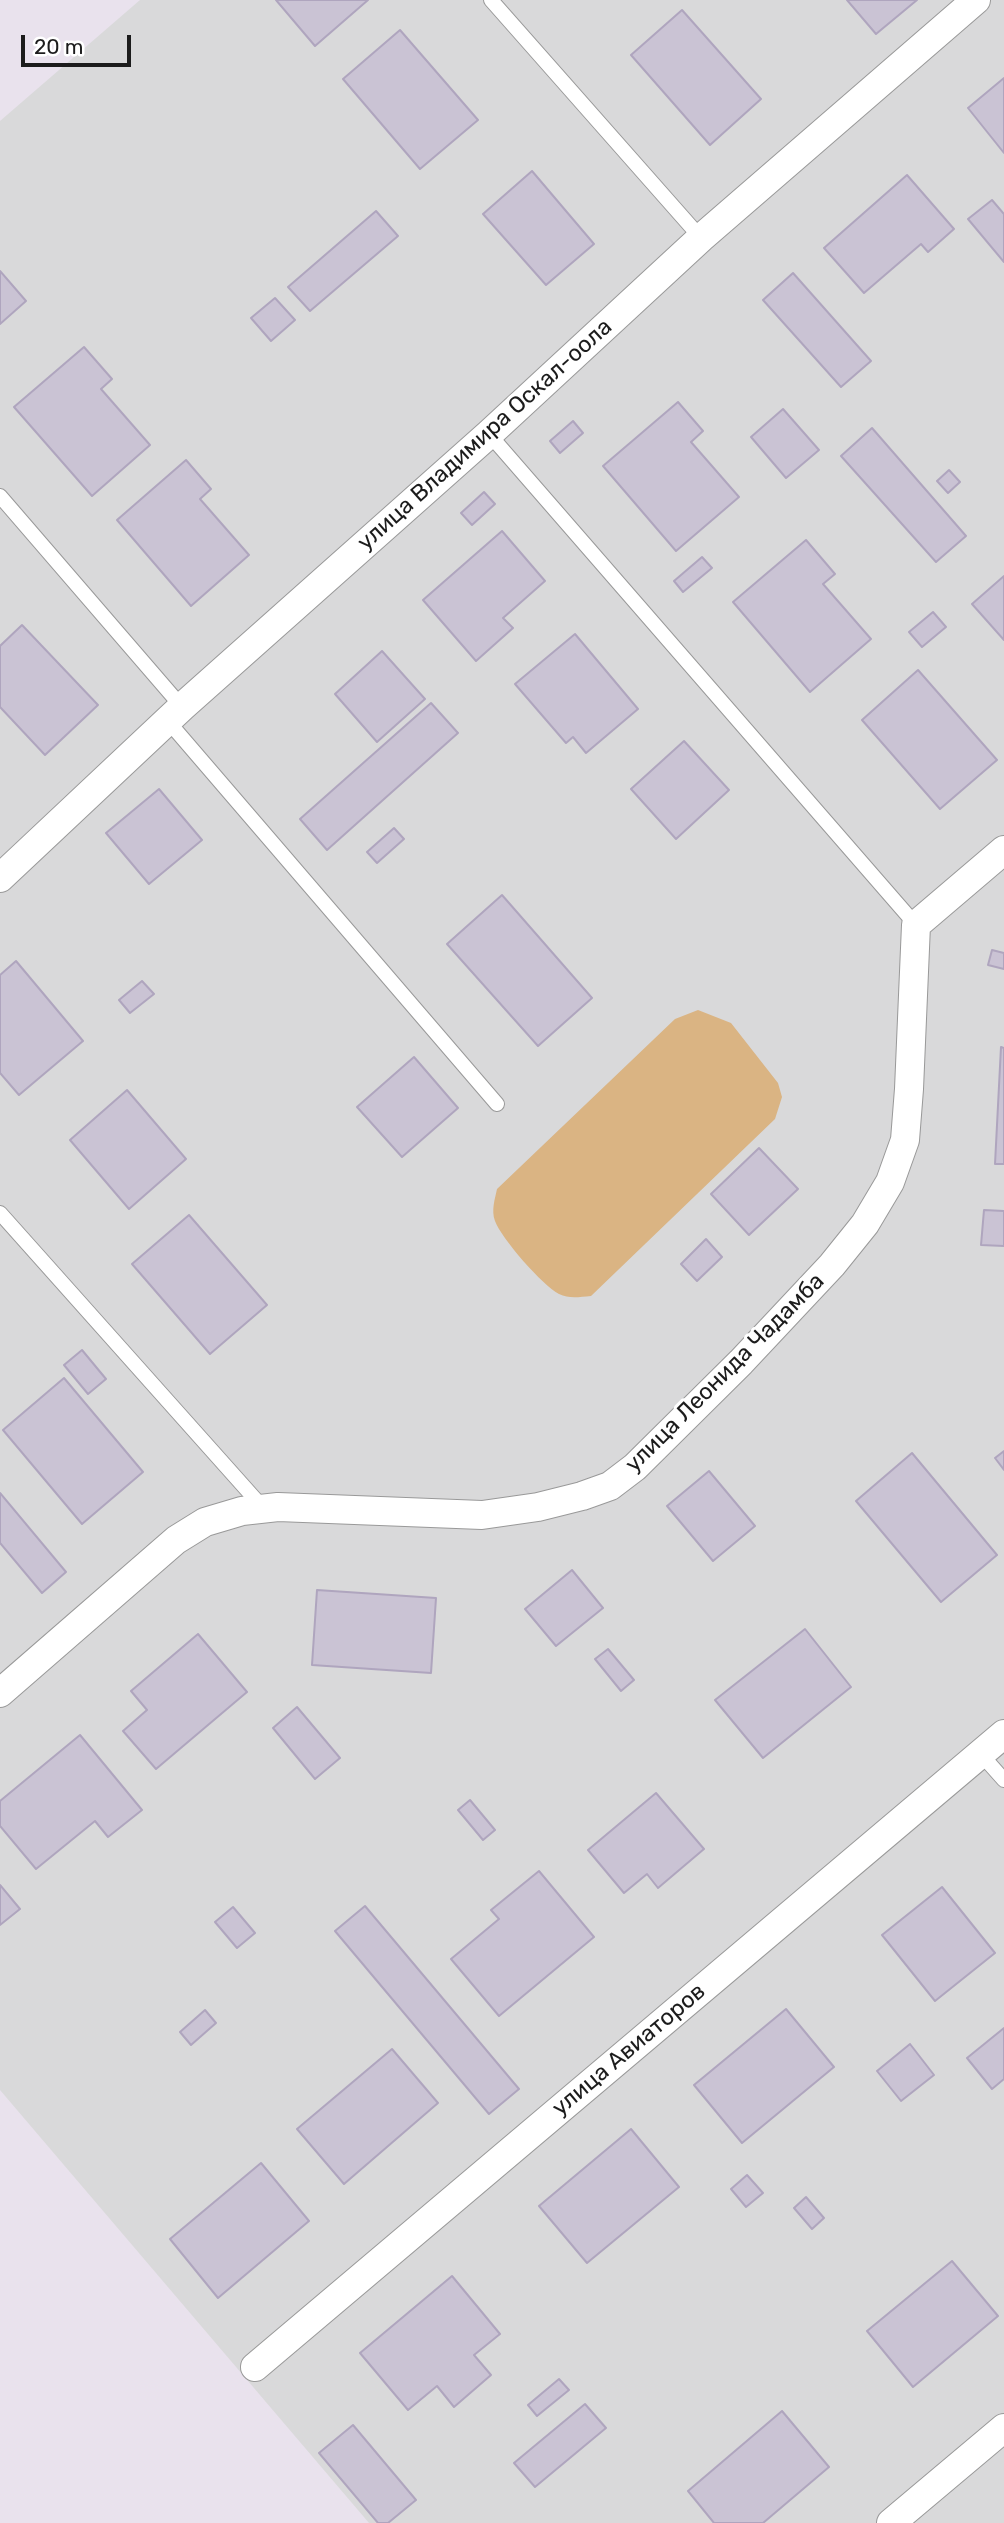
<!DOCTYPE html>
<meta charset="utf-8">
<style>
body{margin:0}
#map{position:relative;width:1004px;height:2523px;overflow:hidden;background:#e9e2ed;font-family:Rubik,sans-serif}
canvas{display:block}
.scale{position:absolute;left:21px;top:35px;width:110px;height:32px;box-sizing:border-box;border:4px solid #1c1c1c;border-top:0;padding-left:9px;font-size:21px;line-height:24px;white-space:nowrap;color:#1c1c1c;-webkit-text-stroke:5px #fff;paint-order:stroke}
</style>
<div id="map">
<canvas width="1004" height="2523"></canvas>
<div class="scale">20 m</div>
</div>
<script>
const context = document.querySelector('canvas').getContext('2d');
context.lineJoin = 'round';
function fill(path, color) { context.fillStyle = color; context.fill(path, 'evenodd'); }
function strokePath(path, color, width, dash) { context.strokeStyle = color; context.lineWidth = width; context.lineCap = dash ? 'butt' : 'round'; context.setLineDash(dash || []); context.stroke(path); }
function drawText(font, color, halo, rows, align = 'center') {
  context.font = font + ' Rubik,sans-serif'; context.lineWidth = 6; context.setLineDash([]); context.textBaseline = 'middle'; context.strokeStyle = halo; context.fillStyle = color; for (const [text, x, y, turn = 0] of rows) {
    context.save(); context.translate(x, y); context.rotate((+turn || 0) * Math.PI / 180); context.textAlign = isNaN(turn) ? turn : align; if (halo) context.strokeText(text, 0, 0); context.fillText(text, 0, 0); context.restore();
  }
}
fill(new Path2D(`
 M140,0H1004V2523H369L0,2090V121Z`), '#d9d9da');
fill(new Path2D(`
 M698,1010L731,1023L778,1083L782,1097L775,1119L591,1296C579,1297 569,1299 559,1294C543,1286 501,1238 495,1221C491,1210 495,1199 497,1189L675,1019Z`), '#dab483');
const building = new Path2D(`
 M276,0H368L315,46Z
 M847,0H917L876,34Z
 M682,10L761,99L710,145L631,55Z
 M400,30L478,120L420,169L343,79Z
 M1004,78V153L968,108Z
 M532,171L594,244L546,285L483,214Z
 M907,175L954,229L928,252L921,244L864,293L824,248Z
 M992,200L1004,214V262L968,219Z
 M376,211L398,236L310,311L288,287Z
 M0,271L26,301L0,324Z
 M793,273L871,361L841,387L763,300Z
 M275,298L295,320L271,341L251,318Z
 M84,347L112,379L101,389L150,445L92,496L14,407Z
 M678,402L703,431L691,442L739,497L676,551L603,466Z
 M783,409L819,450L786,478L751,437Z
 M573,421L583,433L560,453L550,441Z
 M872,428L966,536L936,562L841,456Z
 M186,460L211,489L200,499L249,555L191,606L117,520Z
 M949,470L960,482L948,493L937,481Z
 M484,492L495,504L472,525L461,513Z
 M502,531L545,581L503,618L513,628L476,661L423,600Z
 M806,540L835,574L823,584L871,639L810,692L733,602Z
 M702,557L712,568L683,592L674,581Z
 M1004,576V640L972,604Z
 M933,612L946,627L922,647L909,632Z
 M22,625L98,705L45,755L0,707V646Z
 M575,634L638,709L586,753L573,737L566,743L515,684Z
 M382,651L425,699L377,742L335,694Z
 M918,670L997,760L940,809L862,720Z
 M431,703L458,733L327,850L300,819Z
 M684,741L729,790L676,839L631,789Z
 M159,789L202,840L149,884L106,833Z
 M394,828L404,839L377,863L367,852Z
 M502,895L592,998L538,1046L447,944Z
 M992,950L1004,953V969L988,965Z
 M16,961L83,1041L19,1095L0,1073V975Z
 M142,981L154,994L130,1013L119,1000Z
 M1001,1047L1004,1048V1164H995Z
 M414,1057L458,1108L402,1157L357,1107Z
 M127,1090L186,1159L129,1209L70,1140Z
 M759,1148L798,1189L749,1235L711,1194Z
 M984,1210L1004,1211V1246L981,1245Z
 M189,1215L267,1305L210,1354L132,1264Z
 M706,1239L722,1257L697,1281L681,1264Z
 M82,1350L106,1379L88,1394L64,1365Z
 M64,1378L143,1472L82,1524L3,1430Z
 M1004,1451V1470L995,1458Z
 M912,1453L997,1555L941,1602L856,1501Z
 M709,1471L755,1526L713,1561L667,1506Z
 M0,1493L66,1572L42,1593L0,1543Z
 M572,1570L603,1608L556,1646L525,1609Z
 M317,1590L436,1598L431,1673L312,1665Z
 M805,1629L851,1687L763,1758L715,1700Z
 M198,1634L247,1692L156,1769L123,1731L147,1710L131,1691Z
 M608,1649L634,1680L621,1691L595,1659Z
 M297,1707L340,1758L315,1779L273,1728Z
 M80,1735L142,1810L108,1837L95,1821L36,1869L0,1826V1801Z
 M656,1793L704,1849L658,1888L647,1874L624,1893L588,1850Z
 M470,1800L495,1830L483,1840L458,1810Z
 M539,1871L594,1937L499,2016L451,1959L499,1919L491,1910Z
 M0,1885L20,1909L0,1925Z
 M942,1887L995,1953L935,2001L882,1935Z
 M365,1906L519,2089L489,2114L335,1931Z
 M233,1907L255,1933L237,1948L215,1922Z
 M786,2009L834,2067L742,2143L694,2085Z
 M205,2010L216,2023L191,2045L180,2032Z
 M1004,2028V2079L992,2089L967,2058Z
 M910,2044L934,2075L901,2101L877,2071Z
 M392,2049L438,2103L344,2184L297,2129Z
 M631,2129L679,2187L587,2263L539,2206Z
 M261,2163L309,2221L218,2298L170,2239Z
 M747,2175L763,2193L746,2207L731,2189Z
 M806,2197L824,2218L812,2229L794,2208Z
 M952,2261L998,2316L913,2387L867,2331Z
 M452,2276L500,2334L474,2355L491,2375L454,2407L437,2386L408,2410L360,2353Z
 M559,2379L569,2390L537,2416L528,2405Z
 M585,2404L606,2428L535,2487L514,2463Z
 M782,2411L829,2467L763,2523H714L688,2491Z
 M353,2425L416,2500L388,2523H378L319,2453Z`);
fill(building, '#cac3d4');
strokePath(building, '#afa5be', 2);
const lane = new Path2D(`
 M491,0L701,238
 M489,434L916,925
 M0,496L182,707
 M167,720L497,1104
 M0,1213L264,1509
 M980,1753L1004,1780`);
const street = new Path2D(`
 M0,878L182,707L489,434L701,238L976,0
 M0,1693L176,1540L205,1522L242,1511L278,1507L482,1515L538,1507L582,1496L610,1486L635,1467L741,1362L832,1265L865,1224L890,1182L905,1140L909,1089L916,925L1004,850
 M255,2367L1004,1734
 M891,2523L1004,2428`);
strokePath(lane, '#999', 16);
strokePath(street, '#999', 30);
strokePath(lane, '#fff', 14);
strokePath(street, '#fff', 28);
drawText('23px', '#1c1c1c', '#fff', [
 ["улица Владимира Оскал-оола",485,435,-42],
 ["улица Леонида Чадамба",725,1373,-45],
 ["улица Авиаторов",629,2050,-40]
]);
</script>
